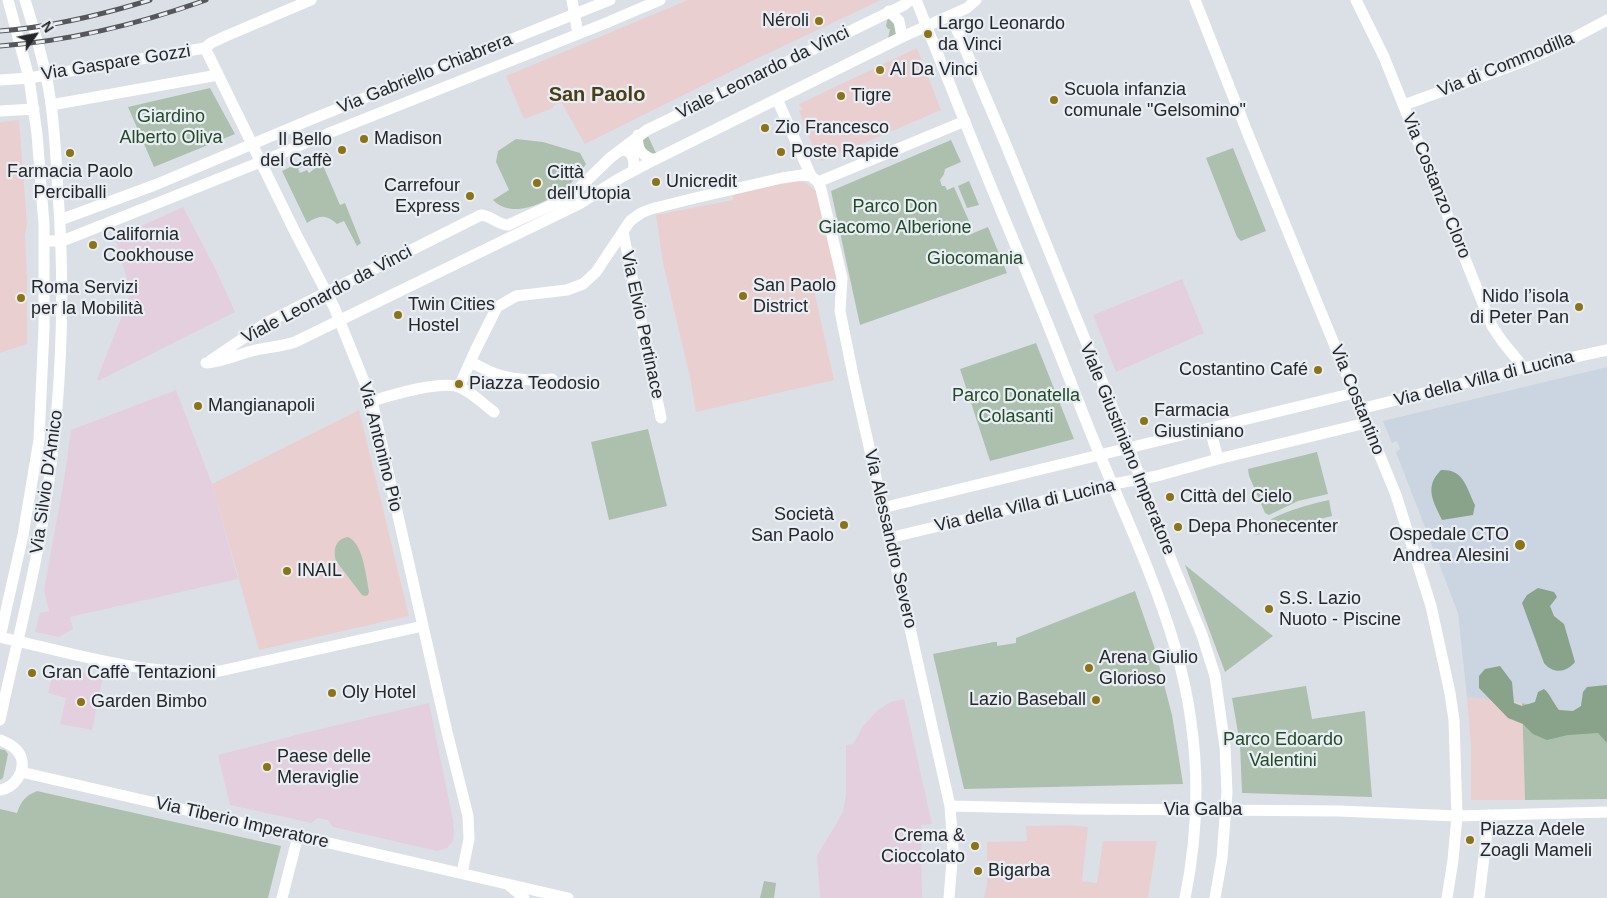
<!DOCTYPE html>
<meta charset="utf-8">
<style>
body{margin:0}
#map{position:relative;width:1607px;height:898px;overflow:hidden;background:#dbe0e7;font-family:Arial,sans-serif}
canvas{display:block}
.north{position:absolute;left:10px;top:10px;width:50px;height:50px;-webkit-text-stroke:4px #e9eef4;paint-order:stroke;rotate:57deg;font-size:14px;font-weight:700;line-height:20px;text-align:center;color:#242628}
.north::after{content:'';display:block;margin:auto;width:18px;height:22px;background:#242628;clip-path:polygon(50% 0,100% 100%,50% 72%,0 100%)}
</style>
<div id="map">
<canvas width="1607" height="898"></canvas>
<div class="north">N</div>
</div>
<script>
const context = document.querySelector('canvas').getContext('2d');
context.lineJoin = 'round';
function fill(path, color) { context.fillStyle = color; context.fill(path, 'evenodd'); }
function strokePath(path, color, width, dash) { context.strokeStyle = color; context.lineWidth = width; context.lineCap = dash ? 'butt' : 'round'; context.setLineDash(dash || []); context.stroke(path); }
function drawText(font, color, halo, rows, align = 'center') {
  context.font = font + ' Arial,sans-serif'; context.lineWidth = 4.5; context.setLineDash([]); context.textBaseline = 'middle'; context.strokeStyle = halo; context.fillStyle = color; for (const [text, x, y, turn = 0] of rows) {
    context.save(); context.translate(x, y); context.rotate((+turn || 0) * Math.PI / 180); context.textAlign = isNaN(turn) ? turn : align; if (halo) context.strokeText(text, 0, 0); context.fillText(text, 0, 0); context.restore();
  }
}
fill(new Path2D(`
 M688,0H881L756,59L585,144L561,102L553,106V108L524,119L506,76Z
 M917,48L941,110L822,161L818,159L799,111L802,109L799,104Z
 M19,120L27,224L25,235L27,278V344L0,353V122Z
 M794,180L806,183L818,193L840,278L813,286L834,380L696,412L690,377L663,263L656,215L733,200V195Z
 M359,410L409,616L259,650L212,484Z
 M1467,697L1522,703L1525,800H1471V747Z
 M1069,825L1088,827L1082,881L1097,883L1103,841H1157L1148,898H984L987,884V842L1027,841L1026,826Z`), '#e9cfcf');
fill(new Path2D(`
 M1607,367V722L1522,703L1467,697L1458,613L1396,452L1400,449L1397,441L1392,443L1383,421Z`), '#cbd4e1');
fill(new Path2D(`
 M183,207L215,268L235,312L98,381L97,379L131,293L115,238Z
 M1182,279L1204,333L1116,372L1093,315Z
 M176,390L212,484L238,579L70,617L73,629L59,637L35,632L40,613L49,611L44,590L64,480L71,430Z
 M54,670L73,674V670L103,676L92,730L60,724L66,698L48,693Z
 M904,699L932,824L921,825L922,898H820L817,856L843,812L846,794V745L853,744L863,726L878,710L891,702Z
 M429,703L453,820L454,832L453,841L447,848L437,851L333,827L328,820L318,818L311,823L230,805L218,755L304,733Z`), '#e4cfde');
fill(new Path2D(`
 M888,16L892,17L897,34L888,39L890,29H888L886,26Z
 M210,88L235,134L154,167L128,107Z
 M647,134L656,153L652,154L645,152L642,139Z
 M516,139L543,142L580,153L586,164C581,172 575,179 568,186C549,201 514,221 493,200L509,190L496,162L498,151Z
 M951,140L961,162L945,169L944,174L940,180L942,186H945L947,190L954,187L969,221L961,224L966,236L988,227L1007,273L860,325L831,191Z
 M1233,148L1266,231L1241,241L1237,237L1206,158Z
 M315,155L310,162L298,169L300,173L307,170L309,173L318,166L320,162L322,163L340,205L345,203L361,243L357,246L344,221L337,224C326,214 319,215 307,223L282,171Z
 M969,181L979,205L967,208L958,186Z
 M1036,343L1074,439L990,461L960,369Z
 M648,429L667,506L609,520L591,442Z
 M1317,452L1328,494L1298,501L1269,515L1265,513L1249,476L1248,469Z
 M1329,500L1332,516L1256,535L1254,534C1265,515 1308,505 1329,500Z
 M348,537C363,543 366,576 369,591L368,595L365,596L362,595L336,561C333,550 335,539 348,537Z
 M1185,565L1273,636L1225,672Z
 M1135,591L1154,646L1172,715L1183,784L964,789L933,654L994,642H997V646L1016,643V638Z
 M1306,686L1312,719L1365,711L1372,797L1242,793L1240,744L1232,698Z
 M1522,703L1607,722V799L1525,800Z
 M0,749L5,750L8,754L3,778L0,780Z
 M37,791L281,846L268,898H0V809L17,813C21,801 25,796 37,791Z
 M764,881L776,883L774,898H760Z`), '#adc0ae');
fill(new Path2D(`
 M1441,470C1464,469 1466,487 1475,505L1473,515L1442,520C1433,501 1424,487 1441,470Z
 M1538,588L1554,592L1557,597L1550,606L1554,616L1564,624L1575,662C1566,673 1553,674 1544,663L1522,603L1527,595Z
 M1500,666L1512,682L1514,703L1522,706L1535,702L1538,692L1544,689C1551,695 1553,703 1559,710L1573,711L1581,706L1583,692L1587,687L1607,685V743L1598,733L1568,735L1547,740L1533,734L1523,724L1508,718L1479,688V676L1485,669Z`), '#88a389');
strokePath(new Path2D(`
 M572,0L578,34
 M916,0C944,69 971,139 1000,208C1029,277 1057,346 1084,416C1114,493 1152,568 1175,647C1199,729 1202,815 1185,898
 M1195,0L1248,134L1396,495L1431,606L1450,693L1454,720L1457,816L1453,860L1447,898
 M1356,0L1384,57L1492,326L1502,341L1524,368
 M889,11L899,21L902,37
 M951,16L1004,140L1129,448L1172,562L1202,635L1215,676L1225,747L1227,792L1222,858L1215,898
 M205,48L296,234L334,307L372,401L447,732L468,816L469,839L462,873
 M0,80L29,78L205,48L211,43L226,36L311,0
 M777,99L811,176L818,182L821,189L842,278L840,311L854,380L950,806L953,849L949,898
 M51,105L218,75
 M1404,105L1522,62L1562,44L1607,20
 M0,111L34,109
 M638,135C636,149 641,155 654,160
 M620,150L628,151C634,156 635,163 633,171
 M818,182L965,121
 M60,220L155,185L312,119L610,0
 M623,232L661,418
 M44,241H62L75,236L273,157L319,137L606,23L660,0
 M211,360L266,323L481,215C492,216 498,225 508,225L571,196L610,158L647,130L904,5L910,0
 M470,362C478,365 487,371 496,374C514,380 533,381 552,379
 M206,363C222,362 236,355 252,351C266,347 281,347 295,342L579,204L620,178L654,160L902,37L967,8L976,0
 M459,387L475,351L497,307L516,296L567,290L583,284L596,272L630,221L641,213L651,209L695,198L782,178L802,175L811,176
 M372,401C392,395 440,380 459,387C472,392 483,404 494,412
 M1360,409L1524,368L1607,350
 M1210,429L1218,459
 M882,508L1354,393
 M889,538L1113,484L1157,476L1218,459L1366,423
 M0,637L23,535L39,440L44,329V225L37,134L29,78L8,0
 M0,637C73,653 145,677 220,671L423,626
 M0,720C14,653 32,588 43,520C61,412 66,303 58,193C56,159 55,125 49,91C44,60 34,30 25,0
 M0,740C8,743 18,749 21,757C26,772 14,788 0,790
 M21,772L568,898
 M950,806L1079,809L1339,811L1457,816L1607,812
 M510,886L524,898
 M282,898L298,836
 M1479,898L1489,815`), '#fff', 11);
const rail = new Path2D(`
 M0,31C51,27 101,15 150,0
 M0,46C71,41 139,24 206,0`);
strokePath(rail, '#55575b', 5);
strokePath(rail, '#e9eef4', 3, [9]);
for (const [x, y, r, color] of [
 [819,21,5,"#8c7316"],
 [928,34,5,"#8c7316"],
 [880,70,5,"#8c7316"],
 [841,96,5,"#8c7316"],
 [1054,100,5,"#8c7316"],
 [765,128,5,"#8c7316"],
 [364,139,5,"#8c7316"],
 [342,150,5,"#8c7316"],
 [781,152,5,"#8c7316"],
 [70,153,5,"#8c7316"],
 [656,182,5,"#8c7316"],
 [537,183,5,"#8c7316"],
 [470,196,5,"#8c7316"],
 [93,245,5,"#8c7316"],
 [743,296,5,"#8c7316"],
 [21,298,5,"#8c7316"],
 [1579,307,5,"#8c7316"],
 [398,315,5,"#8c7316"],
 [1318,370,5,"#8c7316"],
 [459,384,5,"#8c7316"],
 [198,406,5,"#8c7316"],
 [1144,421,5,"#8c7316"],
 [1170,497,5,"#8c7316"],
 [844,525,5,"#8c7316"],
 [1178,527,5,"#8c7316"],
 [1520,545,6,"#8c7316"],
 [287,571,5,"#8c7316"],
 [1269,609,5,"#8c7316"],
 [1089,668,5,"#8c7316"],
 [32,673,5,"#8c7316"],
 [332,693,5,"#8c7316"],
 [1096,700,5,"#8c7316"],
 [81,702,5,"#8c7316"],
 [267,767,5,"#8c7316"],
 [1470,840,5,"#8c7316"],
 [975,846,5,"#8c7316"],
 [978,871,5,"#8c7316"]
]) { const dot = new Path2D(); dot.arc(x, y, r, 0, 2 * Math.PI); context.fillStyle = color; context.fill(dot); strokePath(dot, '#e9eef4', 2); }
drawText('18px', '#242628', '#e9eef4', [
 ["Néroli",809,21,"right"],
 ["Largo Leonardo",938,24],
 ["da Vinci",938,45],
 ["Al Da Vinci",890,70],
 ["Scuola infanzia",1064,90],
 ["comunale \"Gelsomino\"",1064,111],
 ["Tigre",851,96],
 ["Zio Francesco",775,128],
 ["Madison",374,139],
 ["Il Bello",332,140,"right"],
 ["del Caffè",332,161,"right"],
 ["Poste Rapide",791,152],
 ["Farmacia Paolo",70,172,"center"],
 ["Perciballi",70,193,"center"],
 ["Città",547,173],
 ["dell'Utopia",547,194],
 ["Unicredit",666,182],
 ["Carrefour",460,186,"right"],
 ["Express",460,207,"right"],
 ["California",103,235],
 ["Cookhouse",103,256],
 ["San Paolo",753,286],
 ["District",753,307],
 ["Roma Servizi",31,288],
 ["per la Mobilità",31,309],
 ["Nido l’isola",1569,297,"right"],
 ["di Peter Pan",1569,318,"right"],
 ["Twin Cities",408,305],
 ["Hostel",408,326],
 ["Costantino Café",1308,370,"right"],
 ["Piazza Teodosio",469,384],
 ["Mangianapoli",208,406],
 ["Farmacia",1154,411],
 ["Giustiniano",1154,432],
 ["Città del Cielo",1180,497],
 ["Società",834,515,"right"],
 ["San Paolo",834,536,"right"],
 ["Depa Phonecenter",1188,527],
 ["Ospedale CTO",1509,535,"right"],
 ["Andrea Alesini",1509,556,"right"],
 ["INAIL",297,571],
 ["S.S. Lazio",1279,599],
 ["Nuoto - Piscine",1279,620],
 ["Arena Giulio",1099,658],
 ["Glorioso",1099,679],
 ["Gran Caffè Tentazioni",42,673],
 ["Oly Hotel",342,693],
 ["Lazio Baseball",1086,700,"right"],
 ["Garden Bimbo",91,702],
 ["Paese delle",277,757],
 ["Meraviglie",277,778],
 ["Piazza Adele",1480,830],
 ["Zoagli Mameli",1480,851],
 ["Crema &",965,836,"right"],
 ["Cioccolato",965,857,"right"],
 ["Bigarba",988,871]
], 'left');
drawText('18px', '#242628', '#e9eef4', [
 ["Via Gaspare Gozzi",116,63,-9],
 ["Via di Commodilla",1506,65,-22],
 ["Viale Leonardo da Vinci",763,73,-26],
 ["Via Gabriello Chiabrera",425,74,-22],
 ["Via Costanzo Cloro",1436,186,68],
 ["Viale Leonardo da Vinci",327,295,-28],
 ["Via Elvio Pertinace",642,325,78],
 ["Via della Villa di Lucina",1484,379,-14],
 ["Via Costantino",1357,400,68],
 ["Via Antonino Pio",380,447,76],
 ["Viale Giustiniano Imperatore",1127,449,68],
 ["Via Silvio D'Amico",47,482,-82],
 ["Via della Villa di Lucina",1025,506,-13],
 ["Via Alessandro Severo",890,539,77],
 ["Via Galba",1203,810],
 ["Via Tiberio Imperatore",242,823,13]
]);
drawText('18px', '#204b26', '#e9eef4', [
 ["Giardino",171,117],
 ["Alberto Oliva",171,138],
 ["Parco Don",895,207],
 ["Giacomo Alberione",895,228],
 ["Giocomania",975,259],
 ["Parco Donatella",1016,396],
 ["Colasanti",1016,417],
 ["Parco Edoardo",1283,740],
 ["Valentini",1283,761]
]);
drawText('bold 20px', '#4a3e15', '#e9eef4', [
 ["San Paolo",597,95]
]);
</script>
